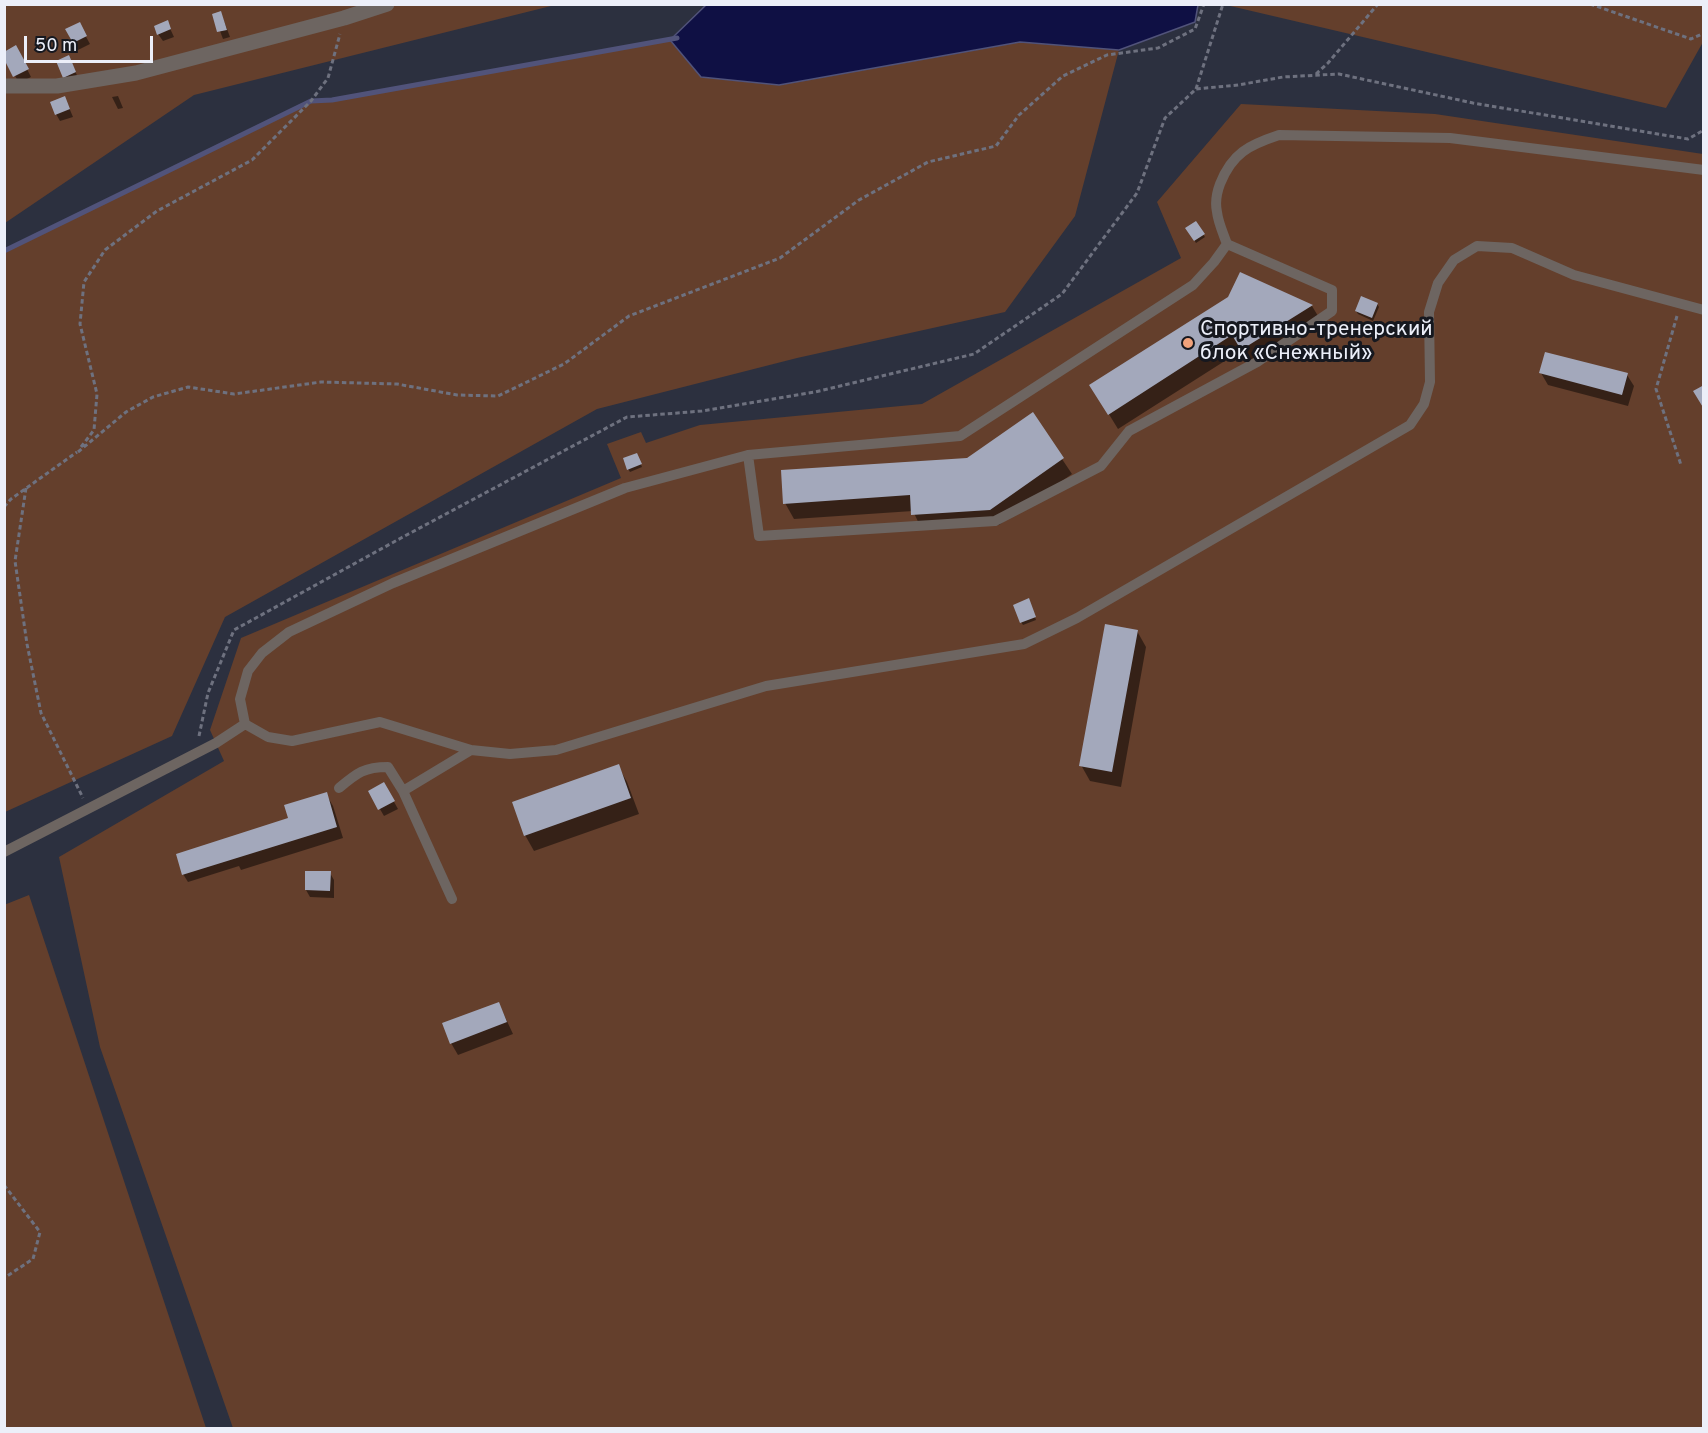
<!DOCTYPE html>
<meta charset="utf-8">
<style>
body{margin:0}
#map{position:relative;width:1708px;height:1433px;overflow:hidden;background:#2c303f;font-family:Overpass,sans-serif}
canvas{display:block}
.frame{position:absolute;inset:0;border:6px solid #eceff9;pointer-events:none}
.scale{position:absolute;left:24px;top:36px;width:129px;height:27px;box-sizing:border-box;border:3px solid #eceff9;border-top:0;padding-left:8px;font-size:18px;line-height:21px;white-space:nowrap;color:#eceff9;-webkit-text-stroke:4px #16181f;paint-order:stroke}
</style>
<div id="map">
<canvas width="1708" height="1433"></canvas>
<div class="frame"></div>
<div class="scale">50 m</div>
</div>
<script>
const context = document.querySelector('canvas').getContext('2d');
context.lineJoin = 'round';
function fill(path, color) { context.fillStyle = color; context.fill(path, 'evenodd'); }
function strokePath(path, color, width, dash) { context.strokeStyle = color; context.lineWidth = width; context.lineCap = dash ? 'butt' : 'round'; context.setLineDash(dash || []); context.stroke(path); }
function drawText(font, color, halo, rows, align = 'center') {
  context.font = font + ' Overpass,sans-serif'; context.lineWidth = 6; context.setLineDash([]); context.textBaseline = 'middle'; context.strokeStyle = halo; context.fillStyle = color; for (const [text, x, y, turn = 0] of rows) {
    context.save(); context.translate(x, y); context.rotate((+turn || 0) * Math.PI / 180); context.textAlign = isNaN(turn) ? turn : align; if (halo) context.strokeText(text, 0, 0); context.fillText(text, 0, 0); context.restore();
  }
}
fill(new Path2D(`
 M5,5H555L194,95L5,223Z
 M1226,5H1703V42L1666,108Z
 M670,40L701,77L779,85L1020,42L1119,50L1075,216L1005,312L797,358L597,409L225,617L172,736L5,812V251L311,101L332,100Z
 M1241,104L1435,114L1703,154V1428H233L100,1047L59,857L224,761L210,730L241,638L621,478L607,444L641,432L646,443L700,425L922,404L1181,258L1157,202Z
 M29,895L206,1428H5L4,905Z`), '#643f2c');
const water = new Path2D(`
 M706,5V4L1198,5L1195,22L1119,50L1020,42L779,85L701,77L670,40Z`);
fill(water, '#0f1044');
strokePath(water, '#51537a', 1.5);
fill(new Path2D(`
 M221,13L230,37L223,39L214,15Z
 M167,22L174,37L163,41L158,34Z
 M79,24L90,44L78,50L67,30Z
 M20,55L31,77L19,83L4,56Z
 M72,64L79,80L65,77Z
 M118,96L123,108L118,109L112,97Z
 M68,105L73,117L60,121L56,114Z
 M1195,223L1205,237L1196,243L1187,229Z
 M1377,304L1379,307L1373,321L1358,314L1356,311Z
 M1312,306L1321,321L1251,364L1242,350L1118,429L1091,385Z
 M1541,373L1627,375L1634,386L1628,406L1548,385Z
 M1032,414L1072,474L999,525L922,530L913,511L794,519L785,503L967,459Z
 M638,457L642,467L630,472L628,469Z
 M1030,603L1036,620L1023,625L1021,622Z
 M1137,631L1146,647L1121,787L1090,781L1081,765Z
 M618,766L627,782L639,814L534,851L525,835Z
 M384,784L398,809L384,816L370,792Z
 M326,794L333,806L343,838L241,870L239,866L188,882L183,874L290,819Z
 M330,873L334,880V898L310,897L306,890Z
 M499,1004L513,1034L458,1055L451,1043Z`), '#0007');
strokePath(new Path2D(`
 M4,251L311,101L332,100L677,38`), '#51537a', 5);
fill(new Path2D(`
 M221,11L227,30L217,32L212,14Z
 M168,20L171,29L157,35L154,26Z
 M80,22L87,36L73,43L65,29Z
 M16,45L29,69L13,77L4,59V52Z
 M69,55L76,72L63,78L56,61Z
 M65,96L70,109L55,115L50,102Z
 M1196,221L1205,234L1194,241L1185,228Z
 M1240,272L1313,305L1241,350L1232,335L1108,415L1089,385L1228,297Z
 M1361,296L1378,303L1372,318L1355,311Z
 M1545,352L1628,373L1622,395L1539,373Z
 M1704,385V409L1693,391Z
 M1033,412L1064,458L990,510L911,515L910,495L783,504L781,470L967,458Z
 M637,453L642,464L627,470L623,458Z
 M1029,598L1036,617L1020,623L1013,605Z
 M1105,624L1138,630L1112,772L1079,766Z
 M619,764L631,798L524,836L512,802Z
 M384,782L395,801L378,810L368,791Z
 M327,792L337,827L182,875L176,854L288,818L284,805Z
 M305,871H331L330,891L305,890Z
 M499,1002L507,1022L450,1044L442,1023Z`), '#a3a8bb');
strokePath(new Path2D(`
 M1590,4L1691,39L1704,33
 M1316,74L1328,63L1378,4
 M1196,89L1223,4
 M1677,316L1656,389L1681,465
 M81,447L94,430L97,394L80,324L84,282L105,250L157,211L252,160L311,101L328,78L340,34
 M78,452L126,412L153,397L188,387L234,394L321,382L397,384L457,395L498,396L564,364L629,316L780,258L859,200L928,162L996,146L1019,115L1063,76L1107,55L1158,48L1195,29L1204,4
 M26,488L15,561L27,644L41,713L83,798
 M4,507L11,499L77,452
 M199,736L208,693L234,630L401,538L627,417L702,411L815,392L974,354L1062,294L1137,193L1165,118L1196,89L1238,85L1283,77L1339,74L1473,103L1688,139L1704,130
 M4,1185L40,1232L33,1259L4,1278`), '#6e717f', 3, [4.5, 3]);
strokePath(new Path2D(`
 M748,455L759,536L995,521L1101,466L1129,431L1257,362L1332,311V290L1227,244
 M245,724L268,737L292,741L380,722L471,750L510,754L556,750L766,686L1024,644L1077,618L1410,425L1424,404L1430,382L1429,312L1438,283L1454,260L1477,246L1512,248L1574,275L1704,310
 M339,788C357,773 364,767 388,767L403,791L471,750
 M403,791L452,899
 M4,852L216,743L245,724L240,699L248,671L262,653L289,632L393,583L625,488L748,455L960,436L1193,285L1214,262L1227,244C1223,233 1218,222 1217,212C1215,203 1217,192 1220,184C1232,153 1249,145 1279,135L1450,138L1704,170`), '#6d6561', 10);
strokePath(new Path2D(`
 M4,86H57L136,73L344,18L387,4`), '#6d6561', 15);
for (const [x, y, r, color] of [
 [1188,343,6,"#f1a27b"]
]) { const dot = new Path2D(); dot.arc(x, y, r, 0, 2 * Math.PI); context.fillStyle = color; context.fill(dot); strokePath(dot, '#16181f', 2); }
drawText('21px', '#eceff9', '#16181f', [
 ["Спортивно-тренерский",1200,331],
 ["блок «Снежный»",1200,355]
], 'left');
</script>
